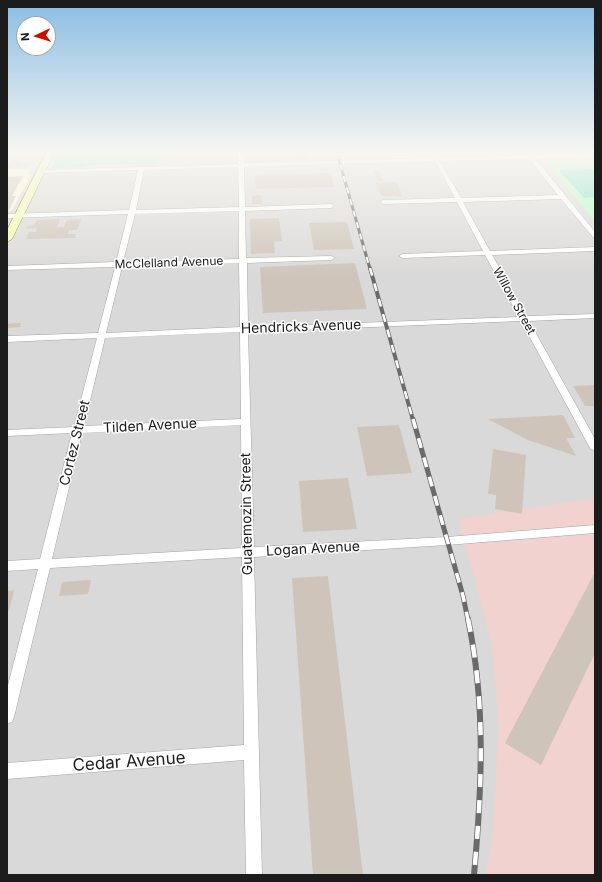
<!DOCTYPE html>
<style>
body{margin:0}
#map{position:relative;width:602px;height:882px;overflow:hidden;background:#eeebe0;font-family:Inter,sans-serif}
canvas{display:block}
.frame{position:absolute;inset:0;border:8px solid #1c1c1c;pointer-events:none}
.north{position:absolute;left:16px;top:16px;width:40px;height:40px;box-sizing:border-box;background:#fff;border:1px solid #a4a4a4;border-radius:50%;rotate:266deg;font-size:11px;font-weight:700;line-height:16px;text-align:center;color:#1c1c1c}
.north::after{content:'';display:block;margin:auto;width:14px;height:18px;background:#c70f00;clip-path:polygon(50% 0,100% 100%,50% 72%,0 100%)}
</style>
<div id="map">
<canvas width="602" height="882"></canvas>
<div class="frame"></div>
<div class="north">N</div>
</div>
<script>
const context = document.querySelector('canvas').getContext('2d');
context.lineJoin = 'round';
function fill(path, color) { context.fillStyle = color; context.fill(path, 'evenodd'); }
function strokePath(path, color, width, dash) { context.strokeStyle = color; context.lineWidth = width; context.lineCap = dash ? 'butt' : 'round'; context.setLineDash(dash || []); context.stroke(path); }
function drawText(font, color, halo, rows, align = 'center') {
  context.font = font + ' Inter,sans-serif'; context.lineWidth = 3; context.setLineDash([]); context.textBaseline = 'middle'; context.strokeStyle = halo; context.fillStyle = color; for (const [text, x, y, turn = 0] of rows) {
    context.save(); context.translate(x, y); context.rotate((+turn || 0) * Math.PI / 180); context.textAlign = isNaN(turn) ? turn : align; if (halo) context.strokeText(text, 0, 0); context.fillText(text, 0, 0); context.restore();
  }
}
fill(new Path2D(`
 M7,153H595V875H7Z`), '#dad9d9');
fill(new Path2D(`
 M595,498V875H486L494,827L498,728L494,655L481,602L458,519Z`), '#f1d2ce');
fill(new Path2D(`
 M7,169H31L28,174L31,175L12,210L7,212Z`), '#fcffd8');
fill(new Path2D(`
 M595,159V221L546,163L551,160Z`), '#b9fdc3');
fill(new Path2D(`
 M59,153H161L159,164L87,165L86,167L52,168Z
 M595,169V197L584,198L559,170Z`), '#78e3c2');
fill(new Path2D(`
 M19,153H35L33,157H21L22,155H18Z
 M289,153H308L309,160H290Z
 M253,156H271V158H277L278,161L253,162Z
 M11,159H22L20,163L31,162L28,167L7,168V164L9,163Z
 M374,171H379L383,181H378Z
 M331,173L334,187L256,189L255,175Z
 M23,176L12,196H16L9,210H7V177Z
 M396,182L402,196H381L376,183Z
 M261,195L262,204H252V196Z
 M279,218L282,241L274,242L275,253L251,254L250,219Z
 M60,219L57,227H64L67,220L81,219L77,230H69L68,234H76L75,238L26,239L29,232H36L37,228L26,229L27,226L34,225L37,220Z
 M347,222L354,249L314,250L309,223Z
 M355,263L367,309L263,313L260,267Z
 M21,323L20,327L7,328V324Z
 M595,385V406H585L573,386Z
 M563,415L575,438H566L576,456L528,440L488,419Z
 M399,425L412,473L367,476L357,427Z
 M493,449L526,455L522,514L495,509L496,495L488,494Z
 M348,478L357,529L303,532L299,481Z
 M595,572V653L541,765L505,743Z
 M328,576L363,875H313L292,578Z
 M91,580L88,594L59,596L62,582Z
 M14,590L9,611H7V591Z`), '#cec4b9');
const street = new Path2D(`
 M238,153H244V163L433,158L431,155L433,153L436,154L438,158L526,155V153H531L532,155L595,153V157L535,158L595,232V238L593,237L561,199L463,202L490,251L595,247V251L492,255L527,316L595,314V318L529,321L595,439V451L590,448L521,321L248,332L254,547L447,537L595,525V533L447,545L254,557L262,875H246L244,760L7,779V763L244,745L242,557L50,568L14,717L12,722L7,724V689L38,569L7,571V561L40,559L72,433L7,436V430L74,427L97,338L7,342V336L98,333L115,267L7,270V266L116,262L128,214L7,218V214L129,210L138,170L42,173L40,172V170L238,164ZM529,159L558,195L461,198L440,161ZM435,161L455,198L383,200L380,202L383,204L457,202L483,251L403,254L399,256L403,258L485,255L519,317L248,327L247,263L331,260L335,258L331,256L246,258L245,211L331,208L334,206L331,204L245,207L244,167ZM238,167L239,207L136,210L144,170ZM239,211V259L123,262L135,214ZM239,263L240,327L106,333L122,267ZM240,332L241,419L84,426L105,338ZM241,425L242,548L52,559L82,433Z`);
const secondary = new Path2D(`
 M46,153H54L12,239L7,242V230Z`);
strokePath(street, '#a3a3a3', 1);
strokePath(secondary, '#607500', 1);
fill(street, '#fff');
fill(secondary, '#f4feaf');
const railFar3 = new Path2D(`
 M337,153L370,269`);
const railFar2 = new Path2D(`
 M370,268L413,420`);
const railFar1 = new Path2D(`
 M413,419L463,596L468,620`);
const rail = new Path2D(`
 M468,619C486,705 482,787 474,875`);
strokePath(railFar3, '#6a6a6a', 3);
strokePath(railFar2, '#6a6a6a', 4);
strokePath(railFar1, '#6a6a6a', 5);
strokePath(rail, '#6a6a6a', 6);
strokePath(railFar3, '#fff', 2, [6]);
strokePath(railFar2, '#fff', 2.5, [8]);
strokePath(railFar1, '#fff', 3.5, [10]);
strokePath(rail, '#fff', 4.5, [13]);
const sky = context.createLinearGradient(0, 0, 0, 277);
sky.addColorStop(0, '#8abde4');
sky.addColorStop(0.55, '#f7f6f1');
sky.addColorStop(1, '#f7f6f100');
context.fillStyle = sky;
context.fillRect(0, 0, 602, 277);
drawText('12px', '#1c1c1c', '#fff', [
 ["McClelland Avenue",169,263,-2],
 ["Willow Street",514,301,61]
]);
drawText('14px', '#1c1c1c', '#fff', [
 ["Hendricks Avenue",301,327,-2],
 ["Tilden Avenue",150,426,-3],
 ["Cortez Street",75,443,-76],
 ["Guatemozin Street",247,514,-91],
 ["Logan Avenue",313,549,-3]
]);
drawText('17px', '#1c1c1c', '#fff', [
 ["Cedar Avenue",129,762,-4]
]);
</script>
